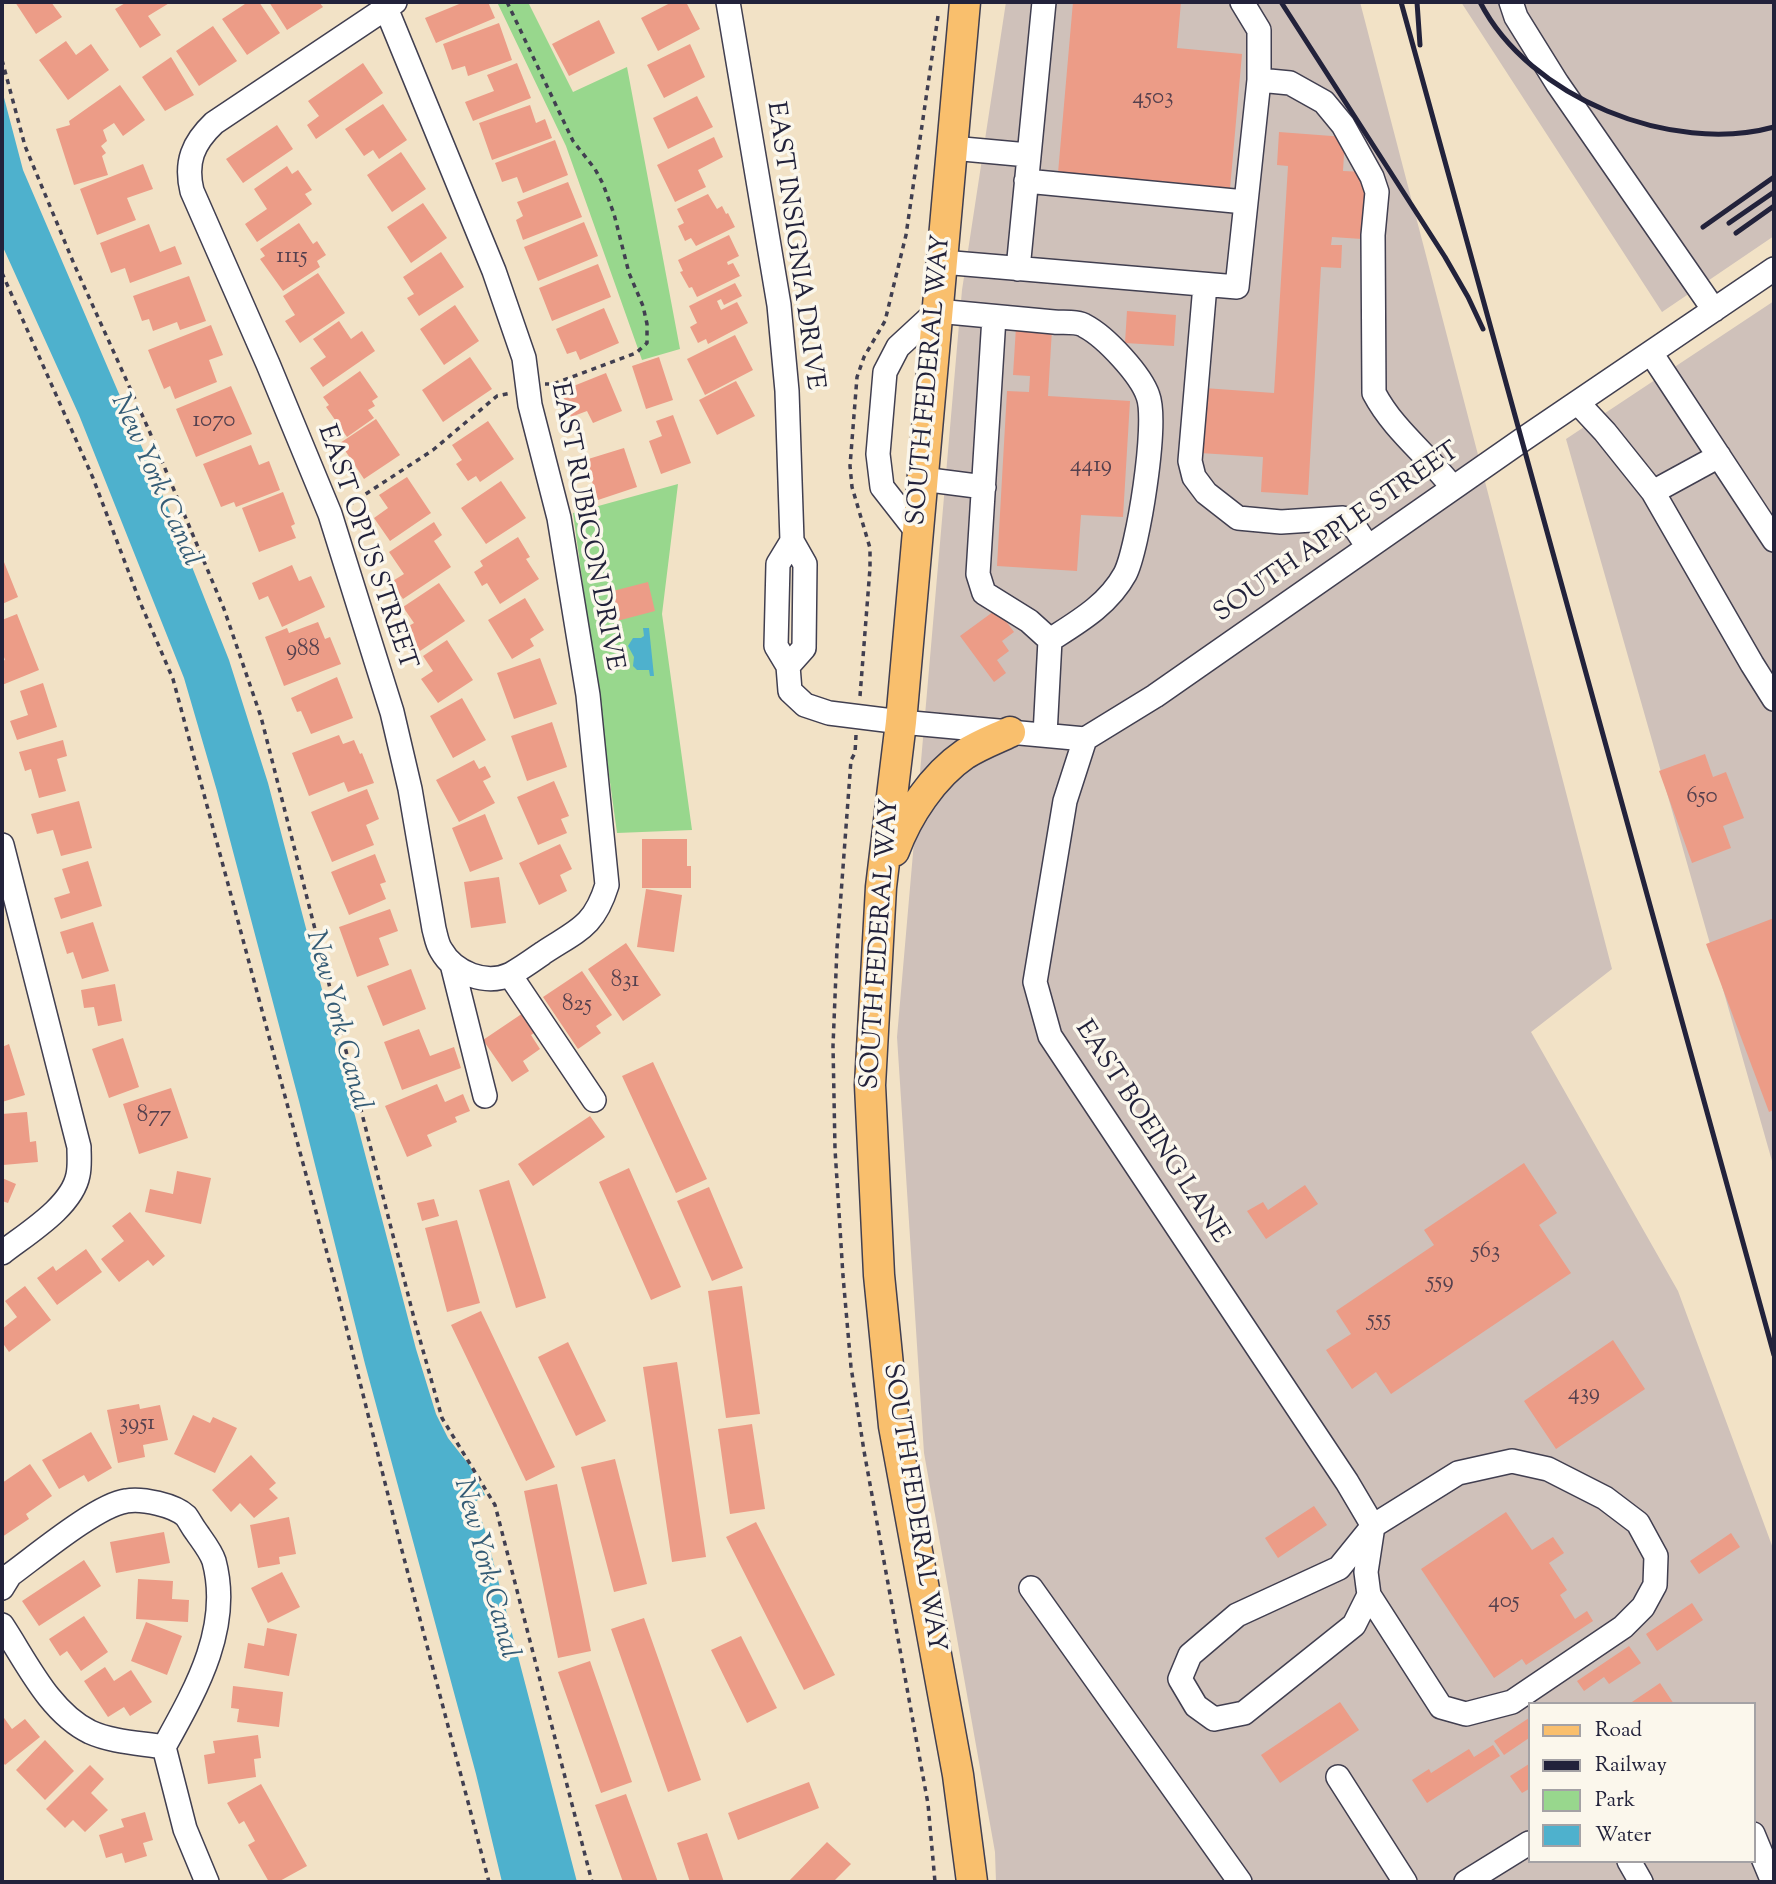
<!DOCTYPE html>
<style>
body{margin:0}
#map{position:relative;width:1776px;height:1884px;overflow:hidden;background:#f2e2c6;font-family:"Sorts Mill Goudy",serif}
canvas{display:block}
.frame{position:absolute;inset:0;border:4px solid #22223b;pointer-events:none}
.legend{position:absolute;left:1528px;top:1702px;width:228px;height:161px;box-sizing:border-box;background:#fbf7ec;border:2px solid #a4a2a5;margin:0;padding:9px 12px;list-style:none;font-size:21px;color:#22223b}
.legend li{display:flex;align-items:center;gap:14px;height:35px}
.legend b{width:35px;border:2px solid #a4a2a5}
</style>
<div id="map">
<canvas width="1776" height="1884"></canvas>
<div class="frame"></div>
<ul class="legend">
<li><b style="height:9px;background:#f9bf6d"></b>Road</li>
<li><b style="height:9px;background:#22223b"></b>Railway</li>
<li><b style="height:19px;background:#98d78d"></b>Park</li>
<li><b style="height:19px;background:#4eb1cd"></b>Water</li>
</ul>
</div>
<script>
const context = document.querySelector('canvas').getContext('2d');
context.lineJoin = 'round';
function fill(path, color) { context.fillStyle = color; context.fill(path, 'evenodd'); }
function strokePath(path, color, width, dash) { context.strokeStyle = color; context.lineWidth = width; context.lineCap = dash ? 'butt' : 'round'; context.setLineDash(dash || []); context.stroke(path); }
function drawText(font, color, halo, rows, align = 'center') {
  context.font = font + ' "Sorts Mill Goudy",serif'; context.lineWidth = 7; context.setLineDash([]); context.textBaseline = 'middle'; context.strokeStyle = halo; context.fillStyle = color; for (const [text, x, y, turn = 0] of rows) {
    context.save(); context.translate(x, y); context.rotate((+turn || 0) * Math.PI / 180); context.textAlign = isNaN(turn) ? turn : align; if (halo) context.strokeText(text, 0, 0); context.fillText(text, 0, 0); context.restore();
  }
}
fill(new Path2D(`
 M1006,2H1360L1612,969L1531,1032L1678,1291L1774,1551V1882H996L995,1852L924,1453L897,1037L962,290ZM1529,1704H1753V1861H1529Z
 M1461,2H1774V236L1662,312Z
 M1774,301V1168L1566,439Z`), '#cfc1ba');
fill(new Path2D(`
 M497,2H528L573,92L627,67L680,349L642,360L566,146Z
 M678,484L662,614L692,830L617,833L573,513Z`), '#98d78d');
fill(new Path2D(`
 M2,90L23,170L177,529L229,660L268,783L416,1349L436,1414L448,1438L470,1466L485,1495L475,1502L485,1530L577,1882H502L476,1774L365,1364L299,1101L217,791L184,678L79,415L2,245Z
 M643,628H649L654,676H650L649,670H637L633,666L634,657L628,646L633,638H641L644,636Z`), '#4eb1cd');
fill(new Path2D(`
 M15,2H51L62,17L36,34Z
 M127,2H171L148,16L161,35L140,48L115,9Z
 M248,2H259L280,33L247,55L222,19Z
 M269,2H319L323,7L287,30Z
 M464,2H488L495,18L436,43L425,18Z
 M672,2H686L700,29L658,51L641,18Z
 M1073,2H1181L1177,48L1242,54L1230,189L1058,173Z
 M599,20L615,53L569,76L552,44Z
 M499,23L512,60L468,76L465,66L452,70L443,44Z
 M213,26L237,61L199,86L176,51Z
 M66,41L76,55L91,44L109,70L68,100L39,60Z
 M690,44L705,77L664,98L647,65Z
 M171,57L194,95L165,111L142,77Z
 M363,63L383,93L316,139L307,125L319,116L308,101Z
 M517,63L531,98L473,121L465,102L494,91L487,75Z
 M120,85L145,120L123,136L114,123L103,130L107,141L101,146L106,153L102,156L108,175L74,185L56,129L70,125L69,121Z
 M697,96L713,127L668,149L653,118Z
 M383,104L407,140L379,159L373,150L364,156L345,129Z
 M530,105L536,123L545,119L552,138L492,160L479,123Z
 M277,125L293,149L243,183L226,159Z
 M1279,132L1345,137L1343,171L1366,172L1362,239L1332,237L1331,245H1342L1341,268L1321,267L1308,495L1261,492L1263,457L1200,453L1204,388L1274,393L1288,166L1277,165Z
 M714,137L723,157L698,170L706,187L675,202L657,165Z
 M555,140L568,175L523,193L517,177L502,182L495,163Z
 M401,152L426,189L392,212L367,175Z
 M143,164L153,189L127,198L136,220L97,235L80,189Z
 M287,166L292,174L298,170L312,190L305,194L312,204L257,242L245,224L267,209L254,189Z
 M568,182L582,217L523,240L516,220L523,216L517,202Z
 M708,194L717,209L722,206L726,214L728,213L735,227L696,246L691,238L685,241L678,226L684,223L677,209Z
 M423,203L447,238L411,263L387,227Z
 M584,222L598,256L538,281L524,247Z
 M299,223L313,244L317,241L326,255L317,261L320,267L283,291L260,259L265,256L260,249Z
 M149,224L160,252L175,246L182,264L130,283L125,268L111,273L100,243Z
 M729,235L739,256L727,262L728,265L733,263L740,276L697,297L692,287L689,288L680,272L683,271L678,260Z
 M441,252L464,287L419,316L407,298L414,294L403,277Z
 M598,264L611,297L552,321L539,288Z
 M318,273L345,313L300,343L285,321L295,315L283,296Z
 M189,276L206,321L180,330L177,322L153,331L149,319L142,321L133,296Z
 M735,283L742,296L724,305L721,299L717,301L721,310L737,302L748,323L708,344L706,339L698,343L690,327L697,323L689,306Z
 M455,305L479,341L444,365L420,329Z
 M604,308L619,343L580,360L576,351L567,354L556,329Z
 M1127,311L1176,315L1174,346L1125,343Z
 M339,321L351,339L362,331L375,351L323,387L310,368L326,357L313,339Z
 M211,325L223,355L209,360L217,382L175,399L170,386L164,389L148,350Z
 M1016,327L1052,329L1048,396L1130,401L1123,517L1081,515L1077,571L997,566L1007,391L1029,392L1030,376L1013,375Z
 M735,335L753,370L705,395L687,359Z
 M470,357L492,389L443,422L422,390Z
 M659,357L673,400L646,409L632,366Z
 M360,371L378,397L372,401L375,406L368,410L374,418L347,437L326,407L329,405L323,397Z
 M606,373L622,411L593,423L587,411L571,417L561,391Z
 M736,381L755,416L717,435L699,400Z
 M231,386L252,434L196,457L176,409Z
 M673,415L691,463L661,474L649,441L662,436L656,421Z
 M376,419L400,455L364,479L340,443Z
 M488,421L514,459L480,482L476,476L468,481L456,464L462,460L452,445Z
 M251,445L259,465L269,461L280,490L236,507L234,502L221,507L203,464Z
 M624,448L637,487L598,500L585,460Z
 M407,477L431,513L390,541L374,518L388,508L379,495Z
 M501,481L526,518L486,544L461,508Z
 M283,492L295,524L291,526L296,538L259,552L242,508Z
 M434,522L442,535L434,541L451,567L403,599L391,582L404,574L389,552Z
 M518,537L530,557L526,559L539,579L500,604L487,583L482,586L474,572L483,566L480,561Z
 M2,557L18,597L2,604Z
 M292,565L299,581L311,576L325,607L282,627L268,596L259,600L252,583Z
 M648,582L655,611L617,621L609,592Z
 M439,583L465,621L420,651L405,628L414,623L403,607Z
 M525,598L544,630L530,639L534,646L512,659L488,620Z
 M997,609L1014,632L1002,641L1009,651L997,660L1006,673L994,682L960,636Z
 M17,614L39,670L2,685V661L5,660L2,651V620Z
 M318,622L325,639L330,637L341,664L284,686L265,637L287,628L289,633Z
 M447,640L473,680L438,703L421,679L433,671L423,656Z
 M540,658L557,704L514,719L497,673Z
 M337,677L353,718L311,734L301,711L297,712L291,698Z
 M43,683L57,727L17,740L10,721L28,715L20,691Z
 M462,698L486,740L453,758L430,716Z
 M552,722L567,767L527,781L511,736Z
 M339,735L343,744L354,740L360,754L362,753L374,783L348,792L344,782L309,796L292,753Z
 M63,740L67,756L57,759L66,791L39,798L31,769L25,771L19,752Z
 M1705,754L1713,777L1726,772L1744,818L1723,826L1731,848L1692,863L1659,771Z
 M474,760L479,769L485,766L491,777L483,781L495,803L459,822L436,780Z
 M554,781L569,816L561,819L567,833L538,845L517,797Z
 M367,789L379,819L366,825L374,845L332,862L311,812Z
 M79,801L92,848L61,856L53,830L37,834L31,814Z
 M485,814L503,859L470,872L452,828Z
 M642,839H687V866H691V888H642Z
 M560,844L572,869L560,875L567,891L539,905L519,863Z
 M375,854L386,882L380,884L386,899L349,915L331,872Z
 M88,861L102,906L61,919L54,898L70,893L62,869Z
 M499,877L506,923L471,928L464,882Z
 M646,889L682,895L674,952L637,947Z
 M390,909L398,931L379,938L389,965L357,977L339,927Z
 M1774,918V1110L1769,1112L1706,944Z
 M93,922L109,971L82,979L73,952L67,954L60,932Z
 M626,943L661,995L623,1021L588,969Z
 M411,969L426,1009L383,1026L367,986Z
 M582,971L612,1015L596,1026L601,1033L578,1049L543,997Z
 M115,984L122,1021L98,1026L94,1007L84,1008L81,990Z
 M526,1011L539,1030L531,1035L540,1049L523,1061L529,1071L512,1082L483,1040Z
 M419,1029L430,1056L454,1047L461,1068L402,1090L384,1042Z
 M123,1038L139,1087L109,1098L92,1049Z
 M9,1044L25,1095L2,1102V1047Z
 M653,1062L707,1179L676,1193L622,1076Z
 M437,1084L445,1102L463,1094L470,1111L455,1117L457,1122L427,1135L432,1146L407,1157L385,1106Z
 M171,1088L188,1138L139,1154L123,1104Z
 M27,1112L30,1142L36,1141L38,1162L3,1165L2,1114Z
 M590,1116L605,1137L533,1186L518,1164Z
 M1524,1163L1557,1213L1539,1225L1571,1273L1391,1394L1376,1372L1352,1389L1326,1350L1351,1334L1336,1311L1434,1245L1424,1230Z
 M629,1168L681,1287L651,1300L599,1182Z
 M177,1171L211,1178L201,1224L145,1212L150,1189L173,1194Z
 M2,1178L16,1184L8,1203L2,1201Z
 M509,1180L546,1298L516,1308L479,1190Z
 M1305,1185L1318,1204L1266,1239L1247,1211L1263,1202L1268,1210Z
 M709,1187L743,1268L712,1281L677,1201Z
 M434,1199L439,1216L422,1221L417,1203Z
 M130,1212L165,1256L153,1266L148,1260L119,1282L101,1259L124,1241L112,1226Z
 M457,1220L480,1303L447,1312L425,1228Z
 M86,1249L102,1272L57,1305L37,1278L53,1266L56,1271Z
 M25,1286L51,1320L9,1352L2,1342V1329L17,1317L5,1301Z
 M742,1286L760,1414L726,1418L708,1291Z
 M481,1311L555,1467L526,1481L451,1325Z
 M1613,1340L1645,1389L1556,1449L1524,1401Z
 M568,1342L606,1421L576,1436L538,1357Z
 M677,1362L706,1557L672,1562L643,1367Z
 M139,1404L140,1409L160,1405L168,1440L143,1445L145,1457L118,1463L107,1410Z
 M193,1415L210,1423L213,1417L237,1428L215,1473L174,1454Z
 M752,1424L765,1509L730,1514L718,1429Z
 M91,1432L112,1468L88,1482L84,1475L59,1489L42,1460Z
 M251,1455L276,1483L269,1489L278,1498L254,1518L240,1503L231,1512L212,1490Z
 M615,1459L647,1584L614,1592L581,1467Z
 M30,1464L52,1496L26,1514L29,1519L2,1537V1483Z
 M557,1484L591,1651L558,1658L524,1491Z
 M1314,1506L1327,1525L1278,1558L1265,1538Z
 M1506,1512L1532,1550L1553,1537L1564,1553L1549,1563L1567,1590L1560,1595L1575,1619L1587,1611L1593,1621L1526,1665L1522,1659L1494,1678L1421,1569Z
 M289,1517L296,1554L279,1557L280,1564L258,1568L250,1525Z
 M756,1522L835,1675L804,1690L726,1537Z
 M164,1532L170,1563L116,1573L110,1542Z
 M1731,1533L1740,1547L1699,1574L1690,1561Z
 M84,1560L101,1586L39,1626L22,1601Z
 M282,1572L300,1607L268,1623L251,1588Z
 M138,1579L173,1581L172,1599L189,1600L188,1622L136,1619Z
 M1692,1603L1703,1620L1657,1651L1646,1634Z
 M84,1616L108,1652L81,1671L67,1651L60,1656L49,1639Z
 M644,1618L701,1780L668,1792L611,1629Z
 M146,1622L182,1636L167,1675L131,1661Z
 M267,1628L297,1634L289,1676L244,1668L248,1643L264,1646Z
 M741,1636L777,1708L747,1723L711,1650Z
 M1629,1646L1641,1663L1609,1684L1604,1677L1584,1691L1577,1681Z
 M590,1661L632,1782L601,1793L558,1672Z
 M105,1667L114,1681L131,1670L152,1702L130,1716L124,1707L108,1717L84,1681Z
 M1660,1683L1674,1704H1629Z
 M233,1686L283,1692L279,1727L237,1722L239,1709L231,1708Z
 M1340,1702L1359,1730L1280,1783L1261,1755Z
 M2,1715L12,1729L25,1719L40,1737L5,1765L2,1761Z
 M1529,1718V1738L1504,1755L1494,1741Z
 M258,1735L261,1758L254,1759L256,1777L208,1784L204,1755L215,1753L213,1741Z
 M45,1740L74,1771L45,1800L16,1770Z
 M1493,1745L1500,1756L1427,1803L1412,1780L1429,1769L1431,1773L1469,1749L1474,1757Z
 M1529,1764V1789L1522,1793L1510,1776Z
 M90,1765L104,1779L91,1793L108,1810L85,1832L73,1820L65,1828L46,1809Z
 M809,1782L819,1808L738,1840L728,1813Z
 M261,1784L307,1866L278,1882H269L248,1845L255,1841L244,1821L239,1824L227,1803Z
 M626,1794L658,1882H623L595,1805Z
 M145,1812L153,1840L143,1843L147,1856L125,1863L122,1853L106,1858L99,1835L124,1827L121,1819Z
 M707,1833L724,1882H690L677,1843Z
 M827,1842L851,1864L833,1882H788Z`), '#ec9c87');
const minor = new Path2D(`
 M728,2L779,305L787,391L792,541
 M1511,2L1516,17L1557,83L1714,310
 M386,8L494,271L524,358L530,405L559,518L588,695L607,885C594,927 578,930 543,953C533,960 522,968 511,974C486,986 454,973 441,950C437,944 436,936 434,929L410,789L392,712L330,514L268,364L192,191C185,162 193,143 214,123L395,2
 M1259,80L1290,83L1324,102L1343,125L1372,177L1377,192L1373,235L1374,393C1394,431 1428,455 1453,488
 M952,148L1028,155
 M1026,181L1245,202
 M942,262L1237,287L1259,80V30L1242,2
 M1018,269L1044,2
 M1205,285L1190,461L1194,477L1206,493L1238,518L1281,522L1343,518L1356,529L1368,547
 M994,317L978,574L984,593L1029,621L1050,640L1045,735
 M1651,353L1774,540
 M1578,403L1605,432L1653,492L1752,664L1774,699
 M922,479L984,487
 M1653,492L1719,456
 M918,533L882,487L878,454L885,372L898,347L937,311C976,315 1015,318 1054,322C1063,323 1078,321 1085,326C1106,337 1141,375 1148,396C1158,423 1138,549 1125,574C1108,605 1078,622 1050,640
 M788,666L804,648L805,564L792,541L778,564L776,646L788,666L790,691L805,705L829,713L901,722L1085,739L1155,696L1522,440L1774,269
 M1085,739L1065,801L1035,982L1050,1036L1347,1482L1373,1526L1366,1572L1369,1595L1441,1707L1466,1714L1512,1702L1623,1627L1643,1607L1655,1585L1656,1556L1638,1523L1605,1498L1548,1469L1512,1461L1458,1473L1373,1526L1339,1568L1237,1615L1190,1655L1180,1679L1196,1706L1214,1719L1244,1713L1354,1625L1369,1595
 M2,845L79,1147C79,1156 80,1166 78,1175C72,1207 26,1234 2,1253
 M452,964L485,1096
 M510,975L594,1100
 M2,1588L10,1575C35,1557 97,1505 126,1501C142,1498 174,1505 186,1516C189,1520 192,1526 195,1530C201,1539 211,1551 214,1561C232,1628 195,1691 164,1747
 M1031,1588L1240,1882
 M2,1625C26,1661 49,1712 90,1732C112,1742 140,1743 164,1747L185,1829L207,1882
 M1338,1777L1405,1882
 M1753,1834L1773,1882
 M1629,1861L1641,1882
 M1466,1882L1529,1843`);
const major = new Path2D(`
 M965,2L901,722L881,887L870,1085L879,1275L894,1426L958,1775L972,1882
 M894,851C907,815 933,776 965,754C979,745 995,739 1010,732`);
strokePath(minor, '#413f50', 26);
strokePath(major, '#413f50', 33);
strokePath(new Path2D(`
 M507,2L573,141L595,169L603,184L614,214L629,273L643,306L647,324V343L636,353L553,384H545
 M2,60L25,146L74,264L148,428L224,609L261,717L415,1322L442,1418L495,1505L592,1882
 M2,273L93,478L140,602L173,679L337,1290L400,1543L489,1882
 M349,505L433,450L497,396L511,393
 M860,696L870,568V548L852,487L850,466L857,377L864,357L885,321L906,235L938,16
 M856,735L855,753L851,760L837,948L833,1046L835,1149L843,1276L851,1367L864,1451L928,1804L935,1882`), '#413f50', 3.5, [5, 5]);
strokePath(minor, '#fff', 23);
strokePath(major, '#f9bf6d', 30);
strokePath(new Path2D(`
 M1281,2L1445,257L1468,297L1483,329
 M1401,2L1774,1355
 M1417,2L1420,45
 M1480,2C1529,98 1672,155 1774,127
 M1729,223L1774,192
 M1703,227L1774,177
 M1736,233L1774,206`), '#22223b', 5);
drawText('23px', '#54404e', null, [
 ["4503",1153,99],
 ["1115",292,258],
 ["1070",214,422],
 ["4419",1091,467],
 ["988",303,651],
 ["650",1702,798],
 ["831",625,982],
 ["825",577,1006],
 ["877",154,1117],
 ["563",1486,1253],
 ["559",1440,1283],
 ["555",1379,1321],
 ["439",1584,1395],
 ["3951",137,1425],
 ["405",1504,1603]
]);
drawText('26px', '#22223b', '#fbf7ec', [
 ["EAST INSIGNIA DRIVE",793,246,82],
 ["SOUTH FEDERAL WAY",931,380,-85],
 ["EAST RUBICON DRIVE",585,527,79],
 ["SOUTH APPLE STREET",1338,534,-35],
 ["EAST OPUS STREET",365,548,71],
 ["SOUTH FEDERAL WAY",882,944,-86],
 ["EAST BOEING LANE",1150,1133,57],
 ["SOUTH FEDERAL WAY",912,1508,81]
]);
drawText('italic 28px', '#345b75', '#fbf7ec', [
 ["New York Canal",154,481,66],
 ["New York Canal",336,1021,75],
 ["New York Canal",484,1569,75]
]);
</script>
